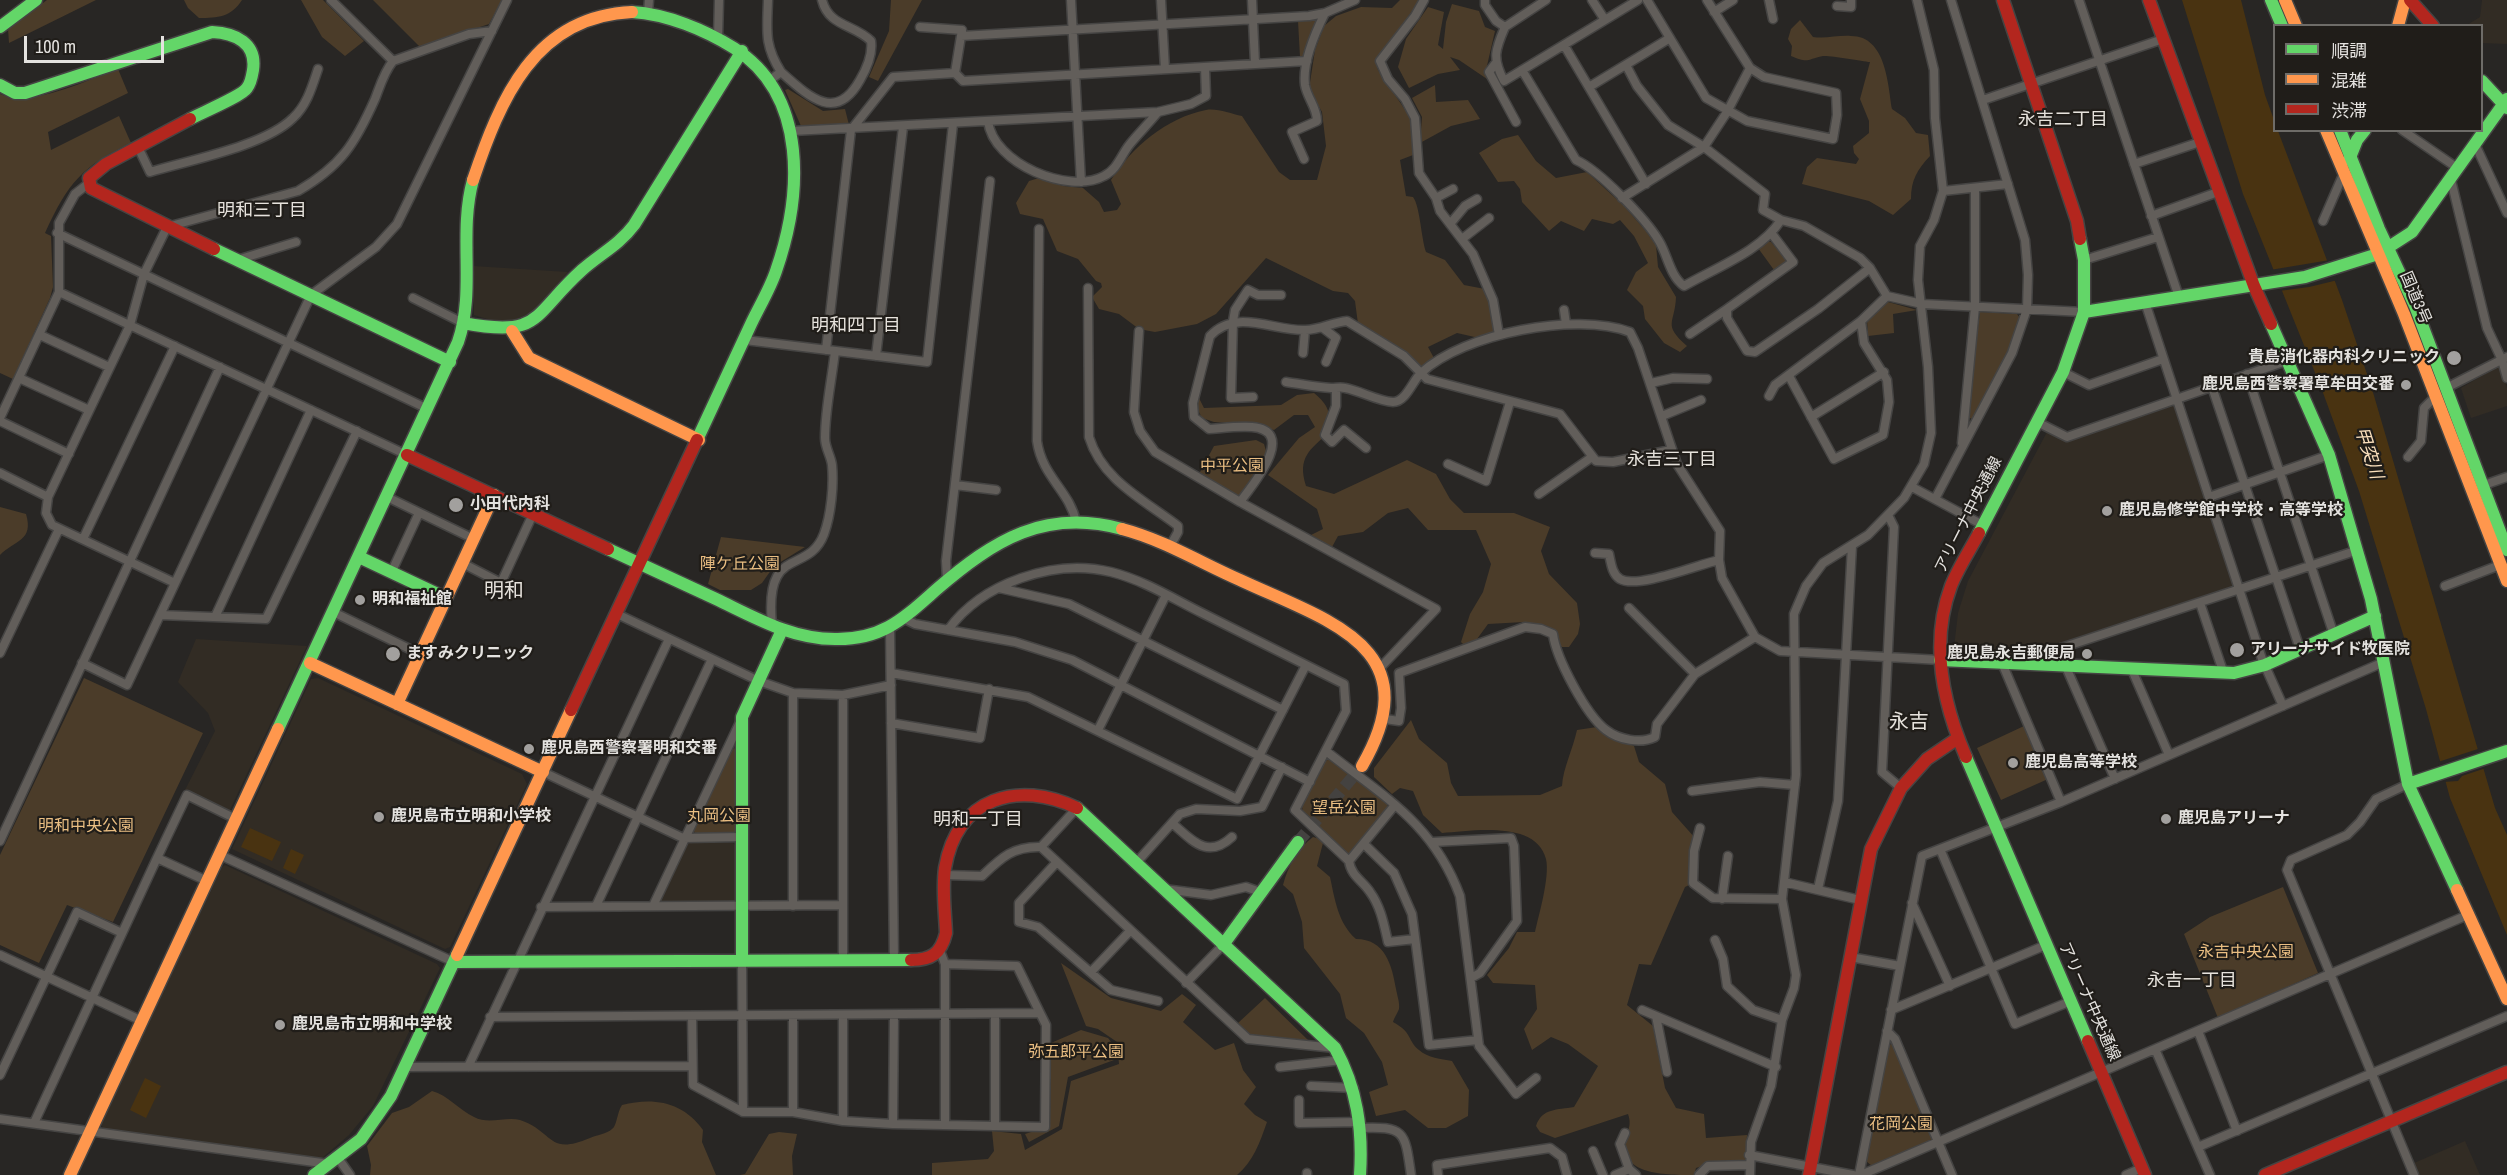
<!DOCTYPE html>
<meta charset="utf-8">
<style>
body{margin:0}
#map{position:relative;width:2507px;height:1175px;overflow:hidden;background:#282624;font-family:"Archivo Narrow","Noto Sans JP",sans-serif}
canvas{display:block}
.legend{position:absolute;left:2273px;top:24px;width:210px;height:108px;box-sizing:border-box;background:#201d19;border:2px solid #6e6c68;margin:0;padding:8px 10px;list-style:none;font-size:18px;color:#e4e2df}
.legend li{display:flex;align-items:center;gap:12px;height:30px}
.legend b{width:30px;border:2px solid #6e6c68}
.scale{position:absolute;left:24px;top:36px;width:140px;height:27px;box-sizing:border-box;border:3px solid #e4e2df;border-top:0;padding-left:8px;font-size:18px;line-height:21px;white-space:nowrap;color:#e4e2df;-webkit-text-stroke:4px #201d19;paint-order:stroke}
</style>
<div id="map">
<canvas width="2507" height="1175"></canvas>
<ul class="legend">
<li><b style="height:8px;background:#63d668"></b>順調</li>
<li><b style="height:8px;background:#ff974d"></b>混雑</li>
<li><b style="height:8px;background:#b3261e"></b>渋滞</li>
</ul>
<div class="scale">100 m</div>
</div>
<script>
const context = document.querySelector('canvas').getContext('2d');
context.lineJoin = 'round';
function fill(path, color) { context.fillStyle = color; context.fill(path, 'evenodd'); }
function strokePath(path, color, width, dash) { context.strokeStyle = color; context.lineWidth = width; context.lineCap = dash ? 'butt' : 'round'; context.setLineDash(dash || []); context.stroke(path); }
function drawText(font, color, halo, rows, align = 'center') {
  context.font = font + ' "Archivo Narrow","Noto Sans JP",sans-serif'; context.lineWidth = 4.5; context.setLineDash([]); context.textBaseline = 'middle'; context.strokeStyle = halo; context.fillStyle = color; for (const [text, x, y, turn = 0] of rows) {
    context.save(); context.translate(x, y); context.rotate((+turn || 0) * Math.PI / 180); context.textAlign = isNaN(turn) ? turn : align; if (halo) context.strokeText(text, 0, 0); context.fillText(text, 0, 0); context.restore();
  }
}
fill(new Path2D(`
 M2482,0H2507V44L2482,43V26L2467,25L2480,17Z
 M473,266L568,272L533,312L512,321H494L474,315Z
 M2497,367H2501L2507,388V406L2471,418L2461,388Z
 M2170,405L2174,406L2233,583L2232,588L2019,657L1955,654L1950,647H1954L1958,613L1968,581L2047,432L2065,441Z
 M196,639L307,646L229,812L185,790L215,731L208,713L178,682Z
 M318,678L522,774L527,784L450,947L445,949L232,849L311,679Z
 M690,843H733L736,846V900L733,902H663L660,898L685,846Z
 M225,865L437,964L440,968L373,1106L349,1135L321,1159L104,1129L101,1124L222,867Z
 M2465,1141L2480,1175H2419L2414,1163Z`), '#322c24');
fill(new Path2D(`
 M47,0H96L9,43L8,29Z
 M184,0H242C231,17 218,18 199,18L188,8Z
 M301,0H323L364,41L345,56L322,37Z
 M373,0H502L489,24L420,47Z
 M891,0H922L878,81L869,77L889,31Z
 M1400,0H1420L1376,61L1378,70L1412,120L1413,155L1400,160L1406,196L1413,197C1420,206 1421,237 1426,252L1445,260L1464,285L1485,289L1494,318V333L1479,338L1457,333L1428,347L1435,360L1422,368L1358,324L1355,301L1348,293L1333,291L1266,258L1216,314L1197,324L1155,332L1139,329L1119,314L1099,309L1092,297L1102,287L1101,283L1096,281L1078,259L1057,251L1043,219L1020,214L1016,203L1029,181L1039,178L1063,186L1083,188L1099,202L1104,212L1117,210L1121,204L1111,180C1132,147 1166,118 1206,110C1217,108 1231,114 1242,116L1279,172L1290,180H1317L1326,146L1322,112L1309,89L1315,50L1324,26L1336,16L1361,7L1392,8Z
 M1452,4L1479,11L1485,27L1495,31L1486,70L1487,79L1459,60L1450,57L1460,70L1438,74L1409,88L1398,67L1406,39L1428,7L1444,12L1438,45L1443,49L1446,22Z
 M1315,20L1317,23L1304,58L1300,57L1298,21Z
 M1800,20L1813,37C1826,39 1838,35 1851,36C1886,36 1888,84 1892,109L1905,118L1916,133L1928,135L1930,156C1917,170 1911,180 1911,199L1893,215L1869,201L1802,184L1807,167L1817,158L1856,164L1859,159L1854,153L1853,146L1869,133V121L1860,99L1870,62C1862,61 1828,55 1823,56C1807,59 1809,64 1791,56L1792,46L1788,39L1791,29Z
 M118,69L128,93L48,132L51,150L119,116L131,143C82,166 68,183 45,233L51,236L53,287L50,298L13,379L0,373V94C31,108 87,80 118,69Z
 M1435,85L1436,102L1468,100L1480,119L1451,126L1420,143L1422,117L1412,98Z
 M788,89L823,111L845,109L849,125L801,126L785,90Z
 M1518,135L1536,161L1556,178L1587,172L1624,206L1645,230L1656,245L1658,267L1676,297C1675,324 1662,324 1687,346L1680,352L1664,343L1645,319L1643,306L1627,290L1636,272L1648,263L1634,236L1620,220L1613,224L1592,219L1584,231L1561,221L1549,231L1522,202L1520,189L1514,181L1498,182L1479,153L1502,139Z
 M1767,241L1771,242L1785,258V262L1774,270L1758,248Z
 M1888,302L1917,310L1893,314L1894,333L1868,336L1867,320Z
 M1980,312L2017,314L2020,318L2009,350L1973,419L1966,417Z
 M1314,393C1329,405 1331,414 1329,432C1310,450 1297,457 1306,486L1334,494L1407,460L1436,474L1450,499L1464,513H1514L1550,527L1541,551L1549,574L1577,603L1580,624L1578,634L1569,647H1562L1541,625L1524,622L1488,624L1469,650L1461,642L1470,614L1483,592L1491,564L1476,530H1428L1408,508L1388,513L1363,532L1338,536L1332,547L1311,535L1323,529L1317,509L1268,475L1299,438L1315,427L1308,415H1294L1274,430L1256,425L1214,422L1202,418L1196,406L1198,396L1204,408L1281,405L1297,395Z
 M1256,440L1264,444L1267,454L1241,495H1236L1199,474L1214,446Z
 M0,507L26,514C34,541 15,540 0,555Z
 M721,537L805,547L774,566L762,583L751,590H720L708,584Z
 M84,678L203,733L113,922L67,905L39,963L0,945V855Z
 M1411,720L1419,739L1447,763L1451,783L1458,796L1540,795L1562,786C1563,768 1573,749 1577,730L1597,727L1634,746L1639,762L1665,784L1672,812L1695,838L1689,885L1685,887L1651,965L1639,964L1627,1005L1653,1026L1665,1088L1676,1108L1704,1114L1706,1138L1747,1135L1746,1162L1708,1164L1696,1168L1694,1175C1667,1175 1624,1175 1624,1145C1625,1133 1633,1128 1628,1114L1555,1138L1540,1132L1536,1126C1542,1108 1557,1110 1574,1107L1598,1066L1568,1044L1551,1037L1532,1050L1524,1029L1537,1009L1535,985L1493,983L1487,975L1509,948L1517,932H1535C1539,914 1550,877 1546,859C1536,820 1472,831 1442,833L1423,815L1413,791L1400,788L1392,794L1374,777V768Z
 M2024,726L2048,779L2001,800L1977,748Z
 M732,748L736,749V830L733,834H696L693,830Z
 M1332,759L1387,804V809L1350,855H1346L1303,815L1302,806L1324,761Z
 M1313,837L1320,839L1323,843L1317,866L1330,877C1335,900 1338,923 1356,939C1385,939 1392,965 1396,989C1397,995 1400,1003 1399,1009C1398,1012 1394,1018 1393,1022C1413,1033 1407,1040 1419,1050C1428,1058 1441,1059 1452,1061L1469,1090L1468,1116L1446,1128H1428L1405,1110L1376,1116L1369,1092L1388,1085L1382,1062L1364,1033L1346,1018L1340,994L1304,948L1302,922L1293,894L1283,885C1288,866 1297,849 1313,837Z
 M2283,887L2318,973L2218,1018L2184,934L2210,917Z
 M1061,963L1111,998L1161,1011L1182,994L1196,1005L1183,1022L1215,1050L1234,1043L1243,1070L1256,1087L1244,1104L1255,1115L1267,1122C1260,1142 1253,1162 1237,1175H932V1163L988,1159L994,1151L992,1131L1021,1134L1025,1150L1062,1129L1071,1081L1119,1064L1117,1042L1098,1029L1086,1026Z
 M1265,998L1309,1041L1248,1034L1238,1023Z
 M1081,1030L1108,1038L1116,1048L1114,1060L1068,1077L1059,1126L1029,1142L1025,1134L1050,1126L1051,1043Z
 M1894,1043L1933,1136L1932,1140L1872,1166L1866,1161L1889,1045Z
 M432,1091C448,1095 459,1110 474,1117C489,1125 506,1116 520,1120C555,1132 547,1156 590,1138C596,1135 607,1134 612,1129C617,1126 617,1112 622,1105C654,1097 683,1102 703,1130L702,1142L716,1175H370L371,1165L367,1146L392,1113L409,1107Z
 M779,1132L797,1134L792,1156L793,1175H740L745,1174L769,1134Z`), '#4b3c29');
fill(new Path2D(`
 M2182,0H2241L2265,95L2274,120V130L2278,131L2342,300L2372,389L2495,808L2507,835V935L2450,798L2426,709L2359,491L2322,390L2243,194Z
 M250,828L281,842L272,861L241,847Z
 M291,849L304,855L295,874L283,868Z
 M145,1078L161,1086L146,1118L130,1110Z`), '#493311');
fill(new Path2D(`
 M2330,260L2338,280L2309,287L2279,291L2270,270Z
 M2481,748L2486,768L2462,776L2458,781L2443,782L2438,762Z`), '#282624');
strokePath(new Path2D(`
 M1298,842L1362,766`), '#444240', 12, [12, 6]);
const street = new Path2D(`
 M331,0L393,61
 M768,0C767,31 764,45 781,72
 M1071,0L1081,182
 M1161,0L1165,69
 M1252,0L1255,63
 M1424,0L1415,16L1380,61L1388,79L1405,99L1415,118L1419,173L1436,198L1440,211L1473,254L1493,300L1499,335
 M1485,0V5L1496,21L1505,27C1495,50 1492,58 1504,81L1638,0
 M1592,0L1605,20
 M1647,0L1706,98L1747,121L1833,139L1837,115L1836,93L1764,77L1750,68L1707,0
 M1769,0L1773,19
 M2079,0L2179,297
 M1837,6L1851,7V0
 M1714,12L1733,0
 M648,13L649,0
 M920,27L962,30L961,36
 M1505,27L1546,0
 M718,38L719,0
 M1564,45L1646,184
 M1307,61L963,81L955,73L961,36L1309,16L1325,13L1355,0
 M1495,64L1489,72L1516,122
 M1626,65L1637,86L1668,125L1704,147L1765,194L1763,210L1781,220L1804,226L1860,258L1870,268L1887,296L1922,304L2084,312
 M1522,70L1576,160C1599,170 1646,219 1659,241C1668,256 1670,276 1684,286C1717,267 1761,251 1781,220
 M770,80L781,72C809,97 836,123 860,80C867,68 873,55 871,41C854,24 829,27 822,0
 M1589,87L1670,38
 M1983,100L2163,39
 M988,121C993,164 1069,195 1104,176C1118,169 1121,155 1130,144C1139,133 1149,123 1158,112
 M2402,130L2456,167
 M792,131L1158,112L1191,104L1206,96L1205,67
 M2475,144L2507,213
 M138,147L150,172C190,160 265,146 293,118C307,105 312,87 318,69
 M1304,159L1292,132L1317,121C1317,107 1307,98 1305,85C1302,62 1315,33 1325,13
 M2134,164L2200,142
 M2450,176L2487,328L2502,360L2507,378
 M1943,191L2008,184
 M1436,198L1453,189
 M1622,198L1704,147L1727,112L1750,68
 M2151,216L2218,192
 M2323,221L2343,175
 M1450,224L1465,206L1477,199
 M1039,229L1037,441C1042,477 1070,491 1076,522
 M57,233L428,409
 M1772,234L1793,262L1727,309V318L1747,351L1755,352L1818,309L1870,268
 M1462,239L1489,218
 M237,260L296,242
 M2084,260L2158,237
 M1088,288L1089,437C1102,480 1144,500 1178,526V532L1169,548
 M59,292L407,455
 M413,298L463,323
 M2145,302L2262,659L2283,706
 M1564,310L1566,324
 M1323,328L1336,338L1326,362
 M1139,331L1134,412L1140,431L1155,452L1240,502L1436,609L1379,669
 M1690,334L1727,309
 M40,335L109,367
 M745,340L927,362L953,124
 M826,350L851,130L893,77L955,73
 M1303,353L1305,330
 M876,356L903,127
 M2063,372L2089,385L2163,359
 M2247,374L2334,635
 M1789,376L1834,459L1883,435L1889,402L1887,380L1864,343L1861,321
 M19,378L89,410
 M1286,382C1301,384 1316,387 1331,388C1336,388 1341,387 1345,388C1361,391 1377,401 1393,402C1406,402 1413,380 1421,373C1464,333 1576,312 1630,332L1638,348L1677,464L1720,531L1719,560L1722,578L1755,637L1780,651L1940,660
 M1651,383L1673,378L1707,379
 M2212,387L2300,649
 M1336,388V406L1325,435L1332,442L1344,430L1366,448
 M2446,388L2507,357
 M1769,396L1775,385L1861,321L1887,296
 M1253,397L1231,398L1233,321L1235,310L1248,290L1258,295H1281
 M1662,416L1701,400
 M1811,417L1884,372
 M0,418L59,292V223L75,194L89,183
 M0,421L69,454
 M2037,422L2067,437L2289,360
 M1962,443L1975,307V188
 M2408,457L2421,441L2424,408L2436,396
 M1448,464L1486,481L1510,402
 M0,473L48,497L46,513L52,525L175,583
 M955,485L996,490
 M2481,486L2507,477
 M1912,487L1981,524
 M1539,494L1592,457
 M48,497L130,325L144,274L167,227L298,191C341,166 355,144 375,99C380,86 384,72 393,61L469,34L492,31
 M387,497L474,539
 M2209,497L2329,455
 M1935,499L2012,353L2027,309L2028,275L2025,240L1951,0
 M1240,502C1251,487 1299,431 1252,427C1238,426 1223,428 1209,429L1194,417L1193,403L1210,336C1236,308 1273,331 1305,330C1320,330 1333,322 1347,321L1404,356L1427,379L1560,414L1596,461L1613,462L1671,450
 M1889,517L1894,527L1882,772L1901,788
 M83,539L175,346
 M1595,553L1609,554C1611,563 1612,574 1620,579C1637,589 1697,565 1719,560
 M462,563L501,583L533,514
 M391,573L419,513
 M947,579L946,561L990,181
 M2445,586L2500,565
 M999,588L1069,604L1283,710
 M2200,603L2224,674
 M1629,608L1695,674
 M333,612L420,654
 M617,614L759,681L793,693L843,695L891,685
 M160,615L266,619L357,431
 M215,617L311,410
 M903,618L915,624L1015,642L1072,660L1310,782
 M772,625C764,543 808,576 824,534C831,515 834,485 832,465C831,456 825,448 825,438C825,409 832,379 835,351
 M890,628L894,960
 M948,630C982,583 1054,558 1111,572C1143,580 1172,598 1202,613C1249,637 1297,660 1344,684L1346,711L1295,810L1349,861
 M0,653L59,529
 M82,663L127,685L311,295L376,247L397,224L507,0
 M2002,663L2061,802
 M2034,664L2037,657L2046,653L2358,550
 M2066,667L2115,779
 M2132,670L2169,755
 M891,673L1028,697L1237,799L1306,665
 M793,693V906
 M843,695V960
 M1385,719L1399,721L1401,708L1399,673L1525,627L1541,629L1553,634C1556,658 1586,715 1606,730C1619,740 1641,744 1655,737L1657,724L1695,674L1755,637
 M891,723L980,738L989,689
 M1098,730L1166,595
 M1326,751C1384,797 1433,823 1460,896L1479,1046L1516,1094L1536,1078
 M543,772L683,838L742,837
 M2408,784L2376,799L2360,822L2347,835L2291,860L2287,870L2414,1175
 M1692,791L1760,782L1795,785
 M1395,805L1349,861C1351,876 1363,881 1370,892C1381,907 1384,925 1388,942L1415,939
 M1172,823C1192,840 1207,860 1232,837
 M1700,828L1694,851L1693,883L1713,898L1782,899
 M0,841L220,367
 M1433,842L1511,838L1514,846L1517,921L1480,973L1471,978
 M1364,844L1394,873L1412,914L1429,1045L1478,1040
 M1041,847L1077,808
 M1940,849L2015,1024L2071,1001
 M220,855L454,962
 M157,858L187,795L236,819
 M1056,863L1019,903V922L1038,927L1111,990L1158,1001
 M1136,863L1180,814L1196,809L1240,811L1262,807L1282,767
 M945,875L982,876C1001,858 1013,846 1041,847L1248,1039L1335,1048
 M1784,882L1860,900
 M1164,889L1211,895L1246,887L1263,893
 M1818,889L1838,801L1852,546
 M1722,899L1728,856
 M1912,903L1950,986
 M596,906L712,659
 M653,906L741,720
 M541,907L843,905
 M1715,940L1723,959L1727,986L1753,1010L1782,1020
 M940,951L945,964L1017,966L1040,1013
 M0,955L142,1021
 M1850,957L1900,966
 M742,960L743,1112
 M1091,972L1130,931
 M1186,983L1223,945
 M1642,1010L1776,1067
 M1891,1010L2046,945
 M843,1015V1121
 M995,1015V1126
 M1656,1016L1667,1072
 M490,1017L1040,1013L1046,1025L1045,1127L893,1124L843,1121L793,1112H743L693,1085L692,1016
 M1887,1031L1895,1039L1952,1175
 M2198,1031L2237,1131
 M2155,1049L2210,1175
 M404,1067L692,1066
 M468,1067L669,639
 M1280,1067L1342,1060
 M0,1075L77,912L122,933
 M1311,1086L1354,1088
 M1299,1100V1123L1359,1122
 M793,1112V1016
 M0,1119L329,1164
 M34,1123L157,858L207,881
 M893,1124L894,1015
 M945,1125V964
 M1359,1128C1405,1126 1405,1131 1411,1175
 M1625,1133L1620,1144L1629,1169L1636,1175
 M2198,1147L2507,1016
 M1593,1151L1603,1175
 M1749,1155L1853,1175
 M338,1158L350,1175
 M1307,1175V1173
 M1438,1175L1437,1165L1550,1148L1562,1157L1567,1175
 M1615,1175L1629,1169
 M1699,1175L1708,1166L1749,1165
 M1750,1175L1751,1142L1771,1086L1782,1020L1794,988L1796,975L1782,899L1796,775L1794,614L1806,586L1823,563L1868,535L1904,498L1924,464L1931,433L1928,367L1918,280L1920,246L1934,220L1943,191L1935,118L1934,70L1917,0
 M1859,1175L1922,856L2061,802L2384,662
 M1861,1175L2470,914
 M2126,1175L2142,1168`);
const fast = new Path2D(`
 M2271,0L2282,26
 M632,12C667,14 705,30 734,48C809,96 802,196 776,271C770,289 759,307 751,324C733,363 715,401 697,440
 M0,27L36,0
 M2482,81L2507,108
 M0,85L15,93H25L212,32C235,33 257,43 253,70C252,76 251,83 247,88C242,96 201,113 190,119
 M2340,130L2379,229L2415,306L2507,550
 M2349,160L2357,140L2365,130
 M214,249L450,362
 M2084,312L2305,277L2378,254L2412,232L2507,99
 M463,323C542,338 531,316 582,270C600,254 619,245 634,225L742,51
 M2271,324L2329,455L2371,599L2408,784L2457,890
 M1979,533L2063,372L2084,312V260L2080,239
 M608,549C644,566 680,582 716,599C754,617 791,639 835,639C883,640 904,618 937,589C994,540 1045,508 1122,529
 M359,557L446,598
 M1940,660L2234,673L2265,665L2375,616
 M278,729L458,342C476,290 458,234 473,180
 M1966,757L2088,1041
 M2408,784L2507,751
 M1077,808L1335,1048C1357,1088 1363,1129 1360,1175
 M1223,945L1298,842
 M742,960V717L782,630
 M454,962L911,960
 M314,1175L361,1139L391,1096L457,955`);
const slow = new Path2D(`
 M2285,0L2296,26
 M2398,26L2405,0
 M2326,130L2404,314L2507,581
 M473,180C500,100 534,16 632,12
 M512,331L529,358L699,440
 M1122,529C1164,540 1201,563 1240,580C1328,621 1431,647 1362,766
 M310,663L543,772
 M397,704L494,495
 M2457,890L2507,999
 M457,955L571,710
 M70,1175L278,729`);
const jam = new Path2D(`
 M2003,0L2077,221L2080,239
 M2149,0L2254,286L2271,324
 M2410,0L2433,26
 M190,119L106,164L89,178L91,188L214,249
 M407,455L608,549
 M571,710L697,440
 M1966,757C1943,704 1930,642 1951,586C1958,568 1970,550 1979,533
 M911,960C931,960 941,954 946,933C945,911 942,889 945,868C957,797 1018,780 1077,808
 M2088,1041L2145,1175
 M1809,1175L1871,849L1901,788L1927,759L1958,738
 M2265,1175L2507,1072`);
strokePath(street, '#454443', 11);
strokePath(fast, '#454443', 15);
strokePath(slow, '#454443', 15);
strokePath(jam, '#454443', 15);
strokePath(street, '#625e5a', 8);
strokePath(fast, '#63d668', 12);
strokePath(slow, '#ff974d', 12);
strokePath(jam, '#b3261e', 12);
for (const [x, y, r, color] of [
 [2454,358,8,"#a2a09e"],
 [2406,385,6,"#a2a09e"],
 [456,505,8,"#a2a09e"],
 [2107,511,6,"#a2a09e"],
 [360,600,6,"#a2a09e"],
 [2237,650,8,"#a2a09e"],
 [393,654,8,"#a2a09e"],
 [2087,654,6,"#a2a09e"],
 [529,749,6,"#a2a09e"],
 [2013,763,6,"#a2a09e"],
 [379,817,6,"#a2a09e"],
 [2166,819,6,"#a2a09e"],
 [280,1025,6,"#a2a09e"]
]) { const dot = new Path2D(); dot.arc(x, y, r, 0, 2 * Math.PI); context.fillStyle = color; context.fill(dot); strokePath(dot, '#201d19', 2); }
drawText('16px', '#e4e2df', '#201d19', [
 ["国道3号",2415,298,67],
 ["アリーナ中央通線",1969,515,-63],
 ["アリーナ中央通線",2089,1002,66]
]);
drawText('bold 16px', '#e4e2df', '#201d19', [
 ["貴島消化器内科クリニック",2440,358,"right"],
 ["鹿児島西警察署草牟田交番",2394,385,"right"],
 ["小田代内科",470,505],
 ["鹿児島修学館中学校・高等学校",2119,511],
 ["明和福祉館",372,600],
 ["アリーナサイド牧医院",2250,650],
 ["ますみクリニック",406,654],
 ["鹿児島永吉郵便局",2075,654,"right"],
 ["鹿児島西警察署明和交番",541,749],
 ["鹿児島高等学校",2025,763],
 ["鹿児島市立明和小学校",391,817],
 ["鹿児島アリーナ",2178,819],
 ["鹿児島市立明和中学校",292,1025]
], 'left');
drawText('16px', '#eabe82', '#201d19', [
 ["中平公園",1232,467],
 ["陣ケ丘公園",740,565],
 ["望岳公園",1344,809],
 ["丸岡公園",719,817],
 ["明和中央公園",86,827],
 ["永吉中央公園",2246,953],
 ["弥五郎平公園",1076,1053],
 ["花岡公園",1901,1125]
]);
drawText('18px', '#e6e2dc', '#201d19', [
 ["永吉二丁目",2063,120],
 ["明和三丁目",262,211],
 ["明和四丁目",856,326],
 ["永吉三丁目",1672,460],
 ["明和一丁目",978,820],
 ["永吉一丁目",2192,981]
]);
drawText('italic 18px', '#f9debb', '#201d19', [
 ["甲突川",2368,453,72]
]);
drawText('20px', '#e6e2dc', '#201d19', [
 ["明和",504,592],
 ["永吉",1909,723]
]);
</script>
